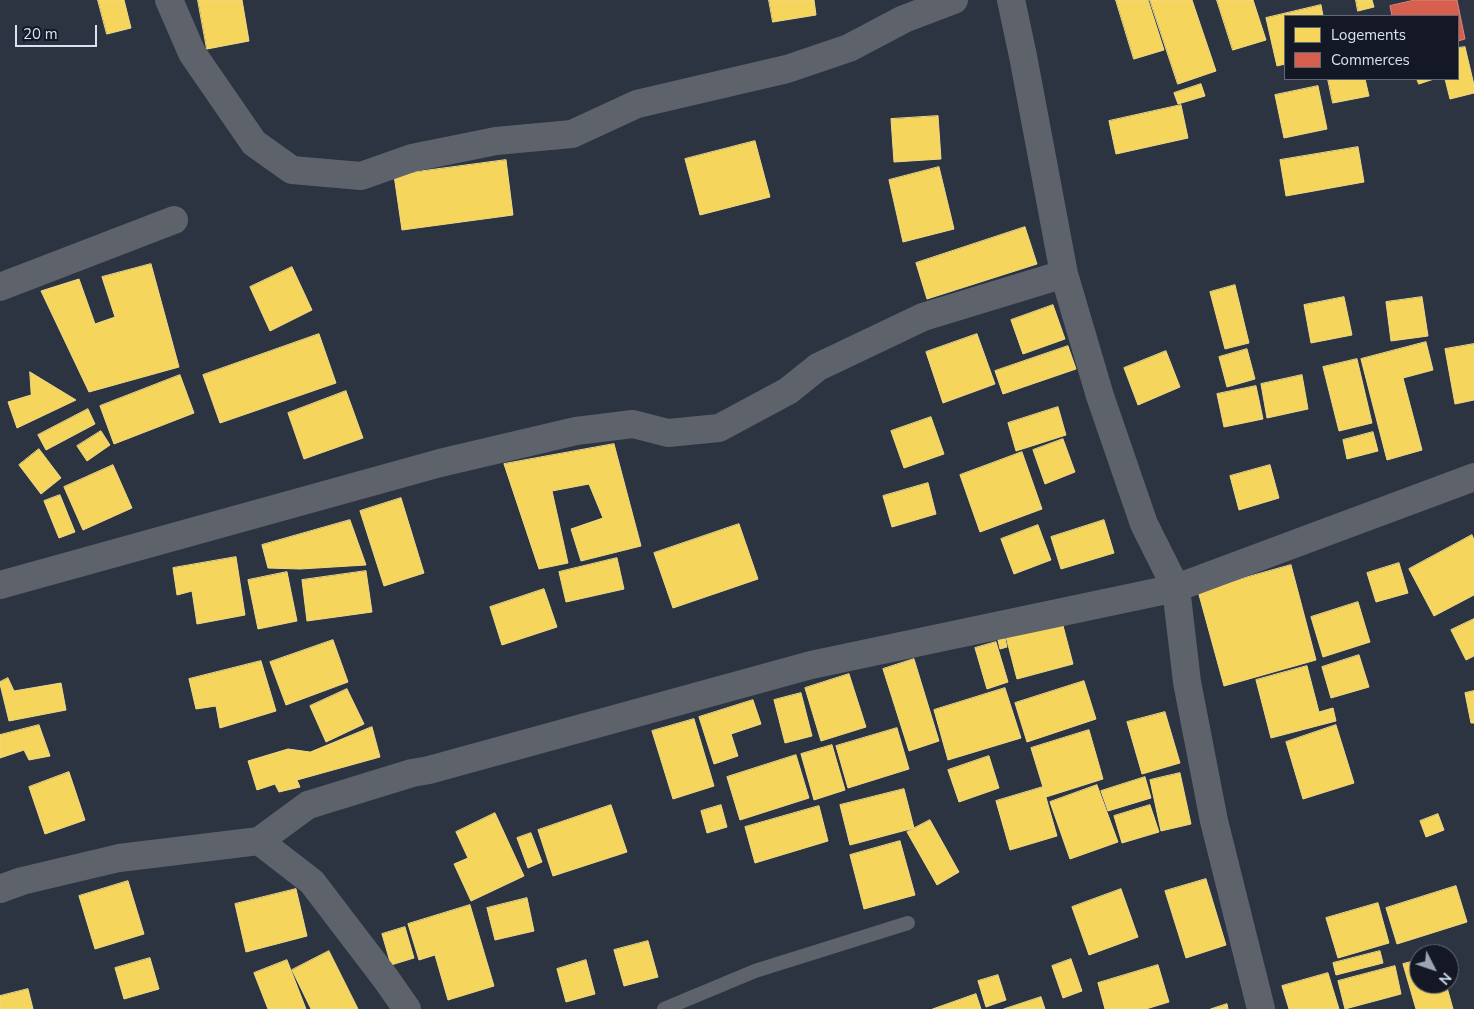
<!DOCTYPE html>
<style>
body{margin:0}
#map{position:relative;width:1474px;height:1009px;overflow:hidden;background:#2c3442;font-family:"Nunito Sans",sans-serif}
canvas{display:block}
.legend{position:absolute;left:1284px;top:15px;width:175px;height:65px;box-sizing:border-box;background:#131824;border:1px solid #626976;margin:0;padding:6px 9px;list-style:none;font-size:15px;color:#d9e2f2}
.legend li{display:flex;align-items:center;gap:10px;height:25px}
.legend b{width:25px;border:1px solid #626976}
.north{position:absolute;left:1409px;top:944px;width:50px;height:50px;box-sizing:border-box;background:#131824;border:1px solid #626976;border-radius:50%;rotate:131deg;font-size:14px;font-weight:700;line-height:20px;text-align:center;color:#d9e2f2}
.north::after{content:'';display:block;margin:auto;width:18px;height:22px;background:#9ca5b4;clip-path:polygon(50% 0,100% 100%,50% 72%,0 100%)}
.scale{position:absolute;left:15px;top:25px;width:82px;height:22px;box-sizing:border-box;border:2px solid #d9e2f2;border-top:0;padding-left:6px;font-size:15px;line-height:18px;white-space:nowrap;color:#d9e2f2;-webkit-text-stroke:4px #131824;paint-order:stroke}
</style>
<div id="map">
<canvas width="1474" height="1009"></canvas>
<ul class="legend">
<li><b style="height:14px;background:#f6d55c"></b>Logements</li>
<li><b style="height:14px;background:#d6604d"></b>Commerces</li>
</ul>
<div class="north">N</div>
<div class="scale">20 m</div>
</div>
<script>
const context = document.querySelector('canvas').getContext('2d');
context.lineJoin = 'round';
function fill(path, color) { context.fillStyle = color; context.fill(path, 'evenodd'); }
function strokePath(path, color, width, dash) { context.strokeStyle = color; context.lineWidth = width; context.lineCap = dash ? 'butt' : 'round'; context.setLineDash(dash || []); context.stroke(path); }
const homes = new Path2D(`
 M98,0H124L131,28L107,34Z
 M198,0H242L249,41L207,49Z
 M769,0H814L816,15L773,22Z
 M1116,0H1148L1164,50L1134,59Z
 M1150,0H1192L1216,71L1178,84Z
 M1217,0H1253L1266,40L1233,50Z
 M1356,0H1372L1374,7L1358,11Z
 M1321,5L1323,16H1285V64L1277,66L1266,18Z
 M1465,47L1474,85V93L1450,99L1445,79H1458V48Z
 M1328,79H1365L1369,96L1333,103Z
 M1417,79H1434L1419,84Z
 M1201,84L1205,96L1178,104L1174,93Z
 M1318,86L1327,129L1284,138L1275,95Z
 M1181,105L1188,138L1116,154L1109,121Z
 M938,116L941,159L894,162L891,119Z
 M755,141L770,197L700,215L685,159Z
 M1358,147L1364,182L1286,196L1280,160Z
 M506,160L513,215L402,230L394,175Z
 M939,167L954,229L903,242L889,180Z
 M1025,227L1037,264L927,299L916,263Z
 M151,264L179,367L89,392L41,291L79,279L95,324L115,317L102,277Z
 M292,267L312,310L270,331L250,287Z
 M1235,285L1249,343L1225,349L1210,292Z
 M1344,297L1352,335L1311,343L1304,305Z
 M1422,297L1428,336L1391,341L1386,302Z
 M1053,305L1065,339L1023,354L1011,320Z
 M319,334L336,383L220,423L203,375Z
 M977,334L995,384L943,403L926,352Z
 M1426,342L1433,370L1403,378L1422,450L1387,460L1361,359Z
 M1474,344V400L1455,404L1445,349Z
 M1068,346L1076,369L1003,394L995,371Z
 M1247,349L1255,379L1227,387L1219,357Z
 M1166,351L1180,387L1138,405L1124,368Z
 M1357,359L1372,423L1339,431L1323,367Z
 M30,372L76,400L17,428L8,402L31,395Z
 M180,375L194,413L114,444L100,406Z
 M1302,375L1308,409L1267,418L1261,384Z
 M1256,386L1263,419L1224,427L1217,394Z
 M346,391L363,438L304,459L288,413Z
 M1058,407L1066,435L1016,451L1008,423Z
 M88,409L95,424L46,450L38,435Z
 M931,417L944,454L904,468L891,431Z
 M101,431L110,445L87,461L77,446Z
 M1373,432L1378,451L1347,459L1343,440Z
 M1063,439L1075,472L1045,484L1033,450Z
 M614,444L641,546L581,561L571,529L603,518L589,484L552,491L568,563L539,569L504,464Z
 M39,449L61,478L41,494L19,465Z
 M1022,452L1042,509L980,532L960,475Z
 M113,465L132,508L83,530L64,487Z
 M1270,465L1279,498L1239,510L1230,476Z
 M928,483L936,514L892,527L883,496Z
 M60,495L75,532L59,538L44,501Z
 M401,498L424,573L384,586L360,511Z
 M350,520L366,565L300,569L268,568L262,545Z
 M1104,520L1114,553L1061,569L1051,537Z
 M739,524L758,579L673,608L654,553Z
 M1038,525L1051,560L1014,574L1001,539Z
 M1472,535L1474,540V595L1434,616L1409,569Z
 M236,557L245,615L197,624L192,591L177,595L173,568Z
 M617,558L624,589L566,602L559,572Z
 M1399,563L1408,593L1376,602L1367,573Z
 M1291,565L1316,660L1224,686L1198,591Z
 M366,571L372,612L307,621L302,580Z
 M287,572L297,621L258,629L248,580Z
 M544,589L557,627L502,645L490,607Z
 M1358,602L1370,642L1323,657L1311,617Z
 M1061,618L1073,664L1017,679L1005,633Z
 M1474,619V656L1466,660L1451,630Z
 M1004,634L1007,647L1000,649L997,636Z
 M333,640L348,682L286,705L270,662Z
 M996,642L1008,682L987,689L975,648Z
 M1359,655L1369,687L1331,698L1322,667Z
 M914,659L939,741L909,751L883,669Z
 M261,661L276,711L220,728L216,706L196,709L189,679Z
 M1307,666L1319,712L1333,708L1336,721L1271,738L1256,680Z
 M849,674L866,727L821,741L805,688Z
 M8,678L14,691L61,683L66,710L9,721L0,684V682Z
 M1084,681L1096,719L1027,742L1015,703Z
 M1005,688L1021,738L948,760L934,710Z
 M347,689L364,724L326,742L310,706Z
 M1474,691V723H1471L1465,693Z
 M801,693L812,736L785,743L774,700Z
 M753,700L761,724L731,734L738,756L714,764L699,717Z
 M1165,712L1180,763L1142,774L1127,722Z
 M694,719L714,786L673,799L652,731Z
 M39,725L50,756L29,760L24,750L0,758V735Z
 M1336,725L1354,783L1303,799L1286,742Z
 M372,727L380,757L297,780L300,787L279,792L275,784L257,790L248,761L288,749L310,752Z
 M897,728L909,769L848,788L836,746Z
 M1089,730L1103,779L1046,797L1031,748Z
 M832,745L845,790L814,800L801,754Z
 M796,755L809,798L740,820L727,777Z
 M989,756L999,788L959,802L948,770Z
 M69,772L85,820L45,834L29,787Z
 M1180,773L1191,824L1161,831L1150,780Z
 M1145,777L1151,798L1108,811L1101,791Z
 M1097,785L1118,842L1070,859L1050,802Z
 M1043,787L1057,836L1010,850L996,801Z
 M904,789L914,828L850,845L840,805Z
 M611,805L627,852L553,876L538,830Z
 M721,805L727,827L707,833L701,811Z
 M1150,805L1159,832L1122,843L1114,816Z
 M819,806L828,841L755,863L745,827Z
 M495,813L524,876L471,901L454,864L468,858L456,832Z
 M1438,814L1444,830L1426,837L1420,821Z
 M930,820L959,872L937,885L907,832Z
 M531,833L542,862L528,868L517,838Z
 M900,841L915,895L864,909L850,855Z
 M1206,879L1226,945L1186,958L1165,891Z
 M128,881L144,934L95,949L79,896Z
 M1456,886L1467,922L1397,944L1386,908Z
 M296,889L307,936L246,952L235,904Z
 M1121,889L1138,937L1089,955L1072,907Z
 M527,898L534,931L495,940L487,908Z
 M1378,903L1389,943L1338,958L1326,918Z
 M470,905L494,986L448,1000L435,955L419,960L408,924Z
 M405,927L414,958L391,965L382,934Z
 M648,941L658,977L624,986L614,950Z
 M329,951L358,1009H311L292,970Z
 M1380,951L1383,963L1336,975L1333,963Z
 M150,958L159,989L124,999L115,968Z
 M1071,959L1082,991L1063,998L1052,966Z
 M287,960L306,1009H268L254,973Z
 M586,960L595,994L566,1002L557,969Z
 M1419,960V984H1446L1453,1009H1416L1403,964Z
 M1158,965L1169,1002L1146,1009H1105L1098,983Z
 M1395,966L1401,994L1345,1009L1338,981Z
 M1328,973L1339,1009H1289L1282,986Z
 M998,975L1006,1000L986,1007L978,981Z
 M28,989L33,1009H0V996Z
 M976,994L981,1009H933Z
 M1041,997L1045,1009H1004Z
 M1227,1004L1228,1009H1211Z`);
fill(homes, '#f6d55c');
strokePath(homes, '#edd989', 1);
const shops = new Path2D(`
 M1415,0H1457L1465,39L1458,41V16H1392L1390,6Z`);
fill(shops, '#d6604d');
strokePath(shops, '#d7877e', 1);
strokePath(new Path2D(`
 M664,1009L755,971L908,923`), '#5d626b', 14);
strokePath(new Path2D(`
 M169,0L192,53L254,143L292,170L361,176L412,158L496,141L572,134L637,104L787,69L849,48L904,19L954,0
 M1011,0L1023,56L1064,274L1100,396L1144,524L1176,588L1187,682L1214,821L1261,1009
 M0,287L174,220
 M0,585L440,463L576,431L633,424L668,433L719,428L788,391L818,367L923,317L1064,274
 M259,841L312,882L386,979L407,1009
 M0,889L22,881L119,858L259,841L308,805L412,773L429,770L811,665L1176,588L1474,477`), '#5d626b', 28);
</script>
